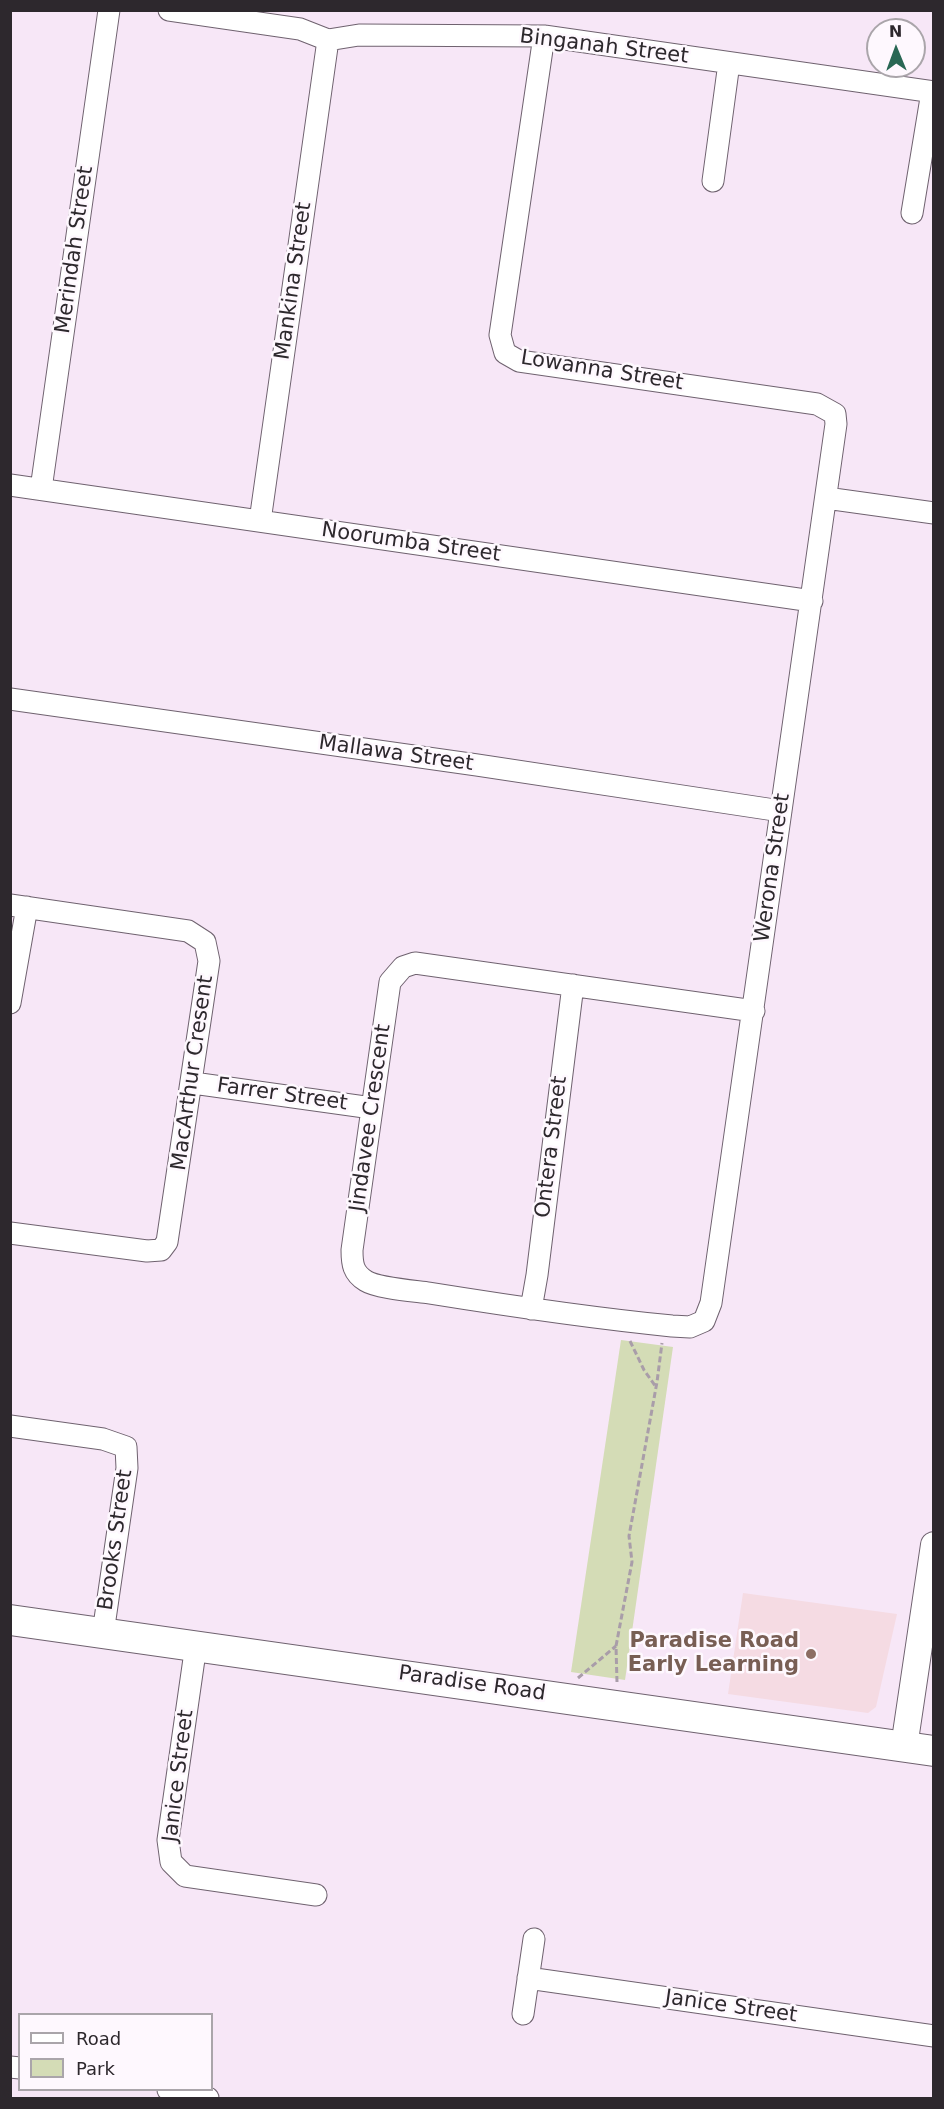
<!DOCTYPE html>
<style>
body{margin:0}
#map{position:relative;width:944px;height:2109px;overflow:hidden;background:#f7e7f7;font-family:"DejaVu Sans",sans-serif}
canvas{display:block}
.frame{position:absolute;inset:0;border:12px solid #2d282d;pointer-events:none}
.legend{position:absolute;left:18px;top:2013px;width:195px;height:78px;box-sizing:border-box;background:#fef8fe;border:2px solid #aaa5aa;margin:0;padding:8px 10px;list-style:none;font-size:18px;color:#2d282d}
.legend li{display:flex;align-items:center;gap:12px;height:30px}
.legend b{width:30px;border:2px solid #aaa5aa}
.north{position:absolute;left:866px;top:18px;width:60px;height:60px;box-sizing:border-box;background:#fef8fe;border:2px solid #aaa5aa;border-radius:50%;rotate:359deg;font-size:16px;font-weight:700;line-height:24px;text-align:center;color:#2d282d}
.north::after{content:'';display:block;margin:auto;width:21px;height:27px;background:#296754;clip-path:polygon(50% 0,100% 100%,50% 72%,0 100%)}
</style>
<div id="map">
<canvas width="944" height="2109"></canvas>
<div class="frame"></div>
<ul class="legend">
<li><b style="height:8px;background:#fff"></b>Road</li>
<li><b style="height:16px;background:#d4dcb6"></b>Park</li>
</ul>
<div class="north">N</div>
</div>
<script>
const context = document.querySelector('canvas').getContext('2d');
context.lineJoin = 'round';
function fill(path, color) { context.fillStyle = color; context.fill(path, 'evenodd'); }
function strokePath(path, color, width, dash) { context.strokeStyle = color; context.lineWidth = width; context.lineCap = dash ? 'butt' : 'round'; context.setLineDash(dash || []); context.stroke(path); }
function drawText(font, color, halo, rows, align = 'center') {
  context.font = font + ' "DejaVu Sans",sans-serif'; context.lineWidth = 5; context.setLineDash([]); context.textBaseline = 'middle'; context.strokeStyle = halo; context.fillStyle = color; for (const [text, x, y, turn = 0] of rows) {
    context.save(); context.translate(x, y); context.rotate((+turn || 0) * Math.PI / 180); context.textAlign = isNaN(turn) ? turn : align; if (halo) context.strokeText(text, 0, 0); context.fillText(text, 0, 0); context.restore();
  }
}
fill(new Path2D(`
 M743,1593L897,1614L876,1707L868,1713L728,1694Z`), '#f5dbe3');
fill(new Path2D(`
 M621,1340L673,1347L625,1680L571,1672Z`), '#d4dcb6');
const minor = new Path2D(`
 M169,10L300,29L328,40L359,35L544,36L934,92
 M544,36L500,335L505,353L519,361L817,404L835,414L836,424L711,1303L704,1321L690,1327L672,1326C590,1318 510,1306 429,1293C415,1291 377,1288 366,1281C353,1273 352,1264 352,1250L390,982L403,967L415,963L754,1011
 M713,181L729,63
 M912,213L932,92
 M10,485L812,601
 M41,489L109,10
 M826,498L934,513
 M260,521L328,40
 M10,699L477,765L781,811
 M10,905L188,931L205,942L209,961L167,1242L161,1250L147,1251L10,1233
 M10,1003L27,907
 M193,1083L372,1108
 M531,1309L537,1275L573,985
 M10,1426L103,1439L126,1447L127,1468L103,1633
 M196,1645L168,1840L171,1862L185,1876L316,1895
 M528,1978L934,2036
 M523,2014L534,1939
 M10,2067L20,2068
 M168,2090L208,2098`);
const tertiary = new Path2D(`
 M904,1747L934,1545`);
const secondary = new Path2D(`
 M10,1620L934,1751`);
strokePath(minor, '#6f626f', 23);
strokePath(tertiary, '#6f626f', 28);
strokePath(secondary, '#6f626f', 32);
strokePath(new Path2D(`
 M630,1341L644,1370L656,1387
 M578,1678L616,1646
 M617,1682L616,1646L632,1562L629,1536L657,1382L662,1343`), '#a99da9', 3, [6, 3]);
strokePath(minor, '#fff', 21);
strokePath(tertiary, '#fff', 26);
strokePath(secondary, '#fff', 30);
for (const [x, y, r, color] of [
 [811,1654,6,"#8d6e63"]
]) { const dot = new Path2D(); dot.arc(x, y, r, 0, 2 * Math.PI); context.fillStyle = color; context.fill(dot); strokePath(dot, '#fef8fe', 2); }
drawText('21px', '#2d282d', '#fef8fe', [
 ["Binganah Street",604,47,7],
 ["Merindah Street",75,250,-82],
 ["Mankina Street",294,281,-82],
 ["Lowanna Street",602,371,9],
 ["Noorumba Street",411,543,8],
 ["Mallawa Street",396,754,8],
 ["Werona Street",773,868,-82],
 ["MacArthur Cresent",193,1073,-82],
 ["Farrer Street",282,1095,8],
 ["Jindavee Crescent",371,1118,-82],
 ["Ontera Street",552,1147,-83],
 ["Brooks Street",116,1540,-82],
 ["Paradise Road",472,1684,8],
 ["Janice Street",179,1776,-83],
 ["Janice Street",731,2007,8]
]);
drawText('bold 21px', '#785e54', '#fef8fe', [
 ["Paradise Road",799,1642],
 ["Early Learning",799,1666]
], 'right');
</script>
